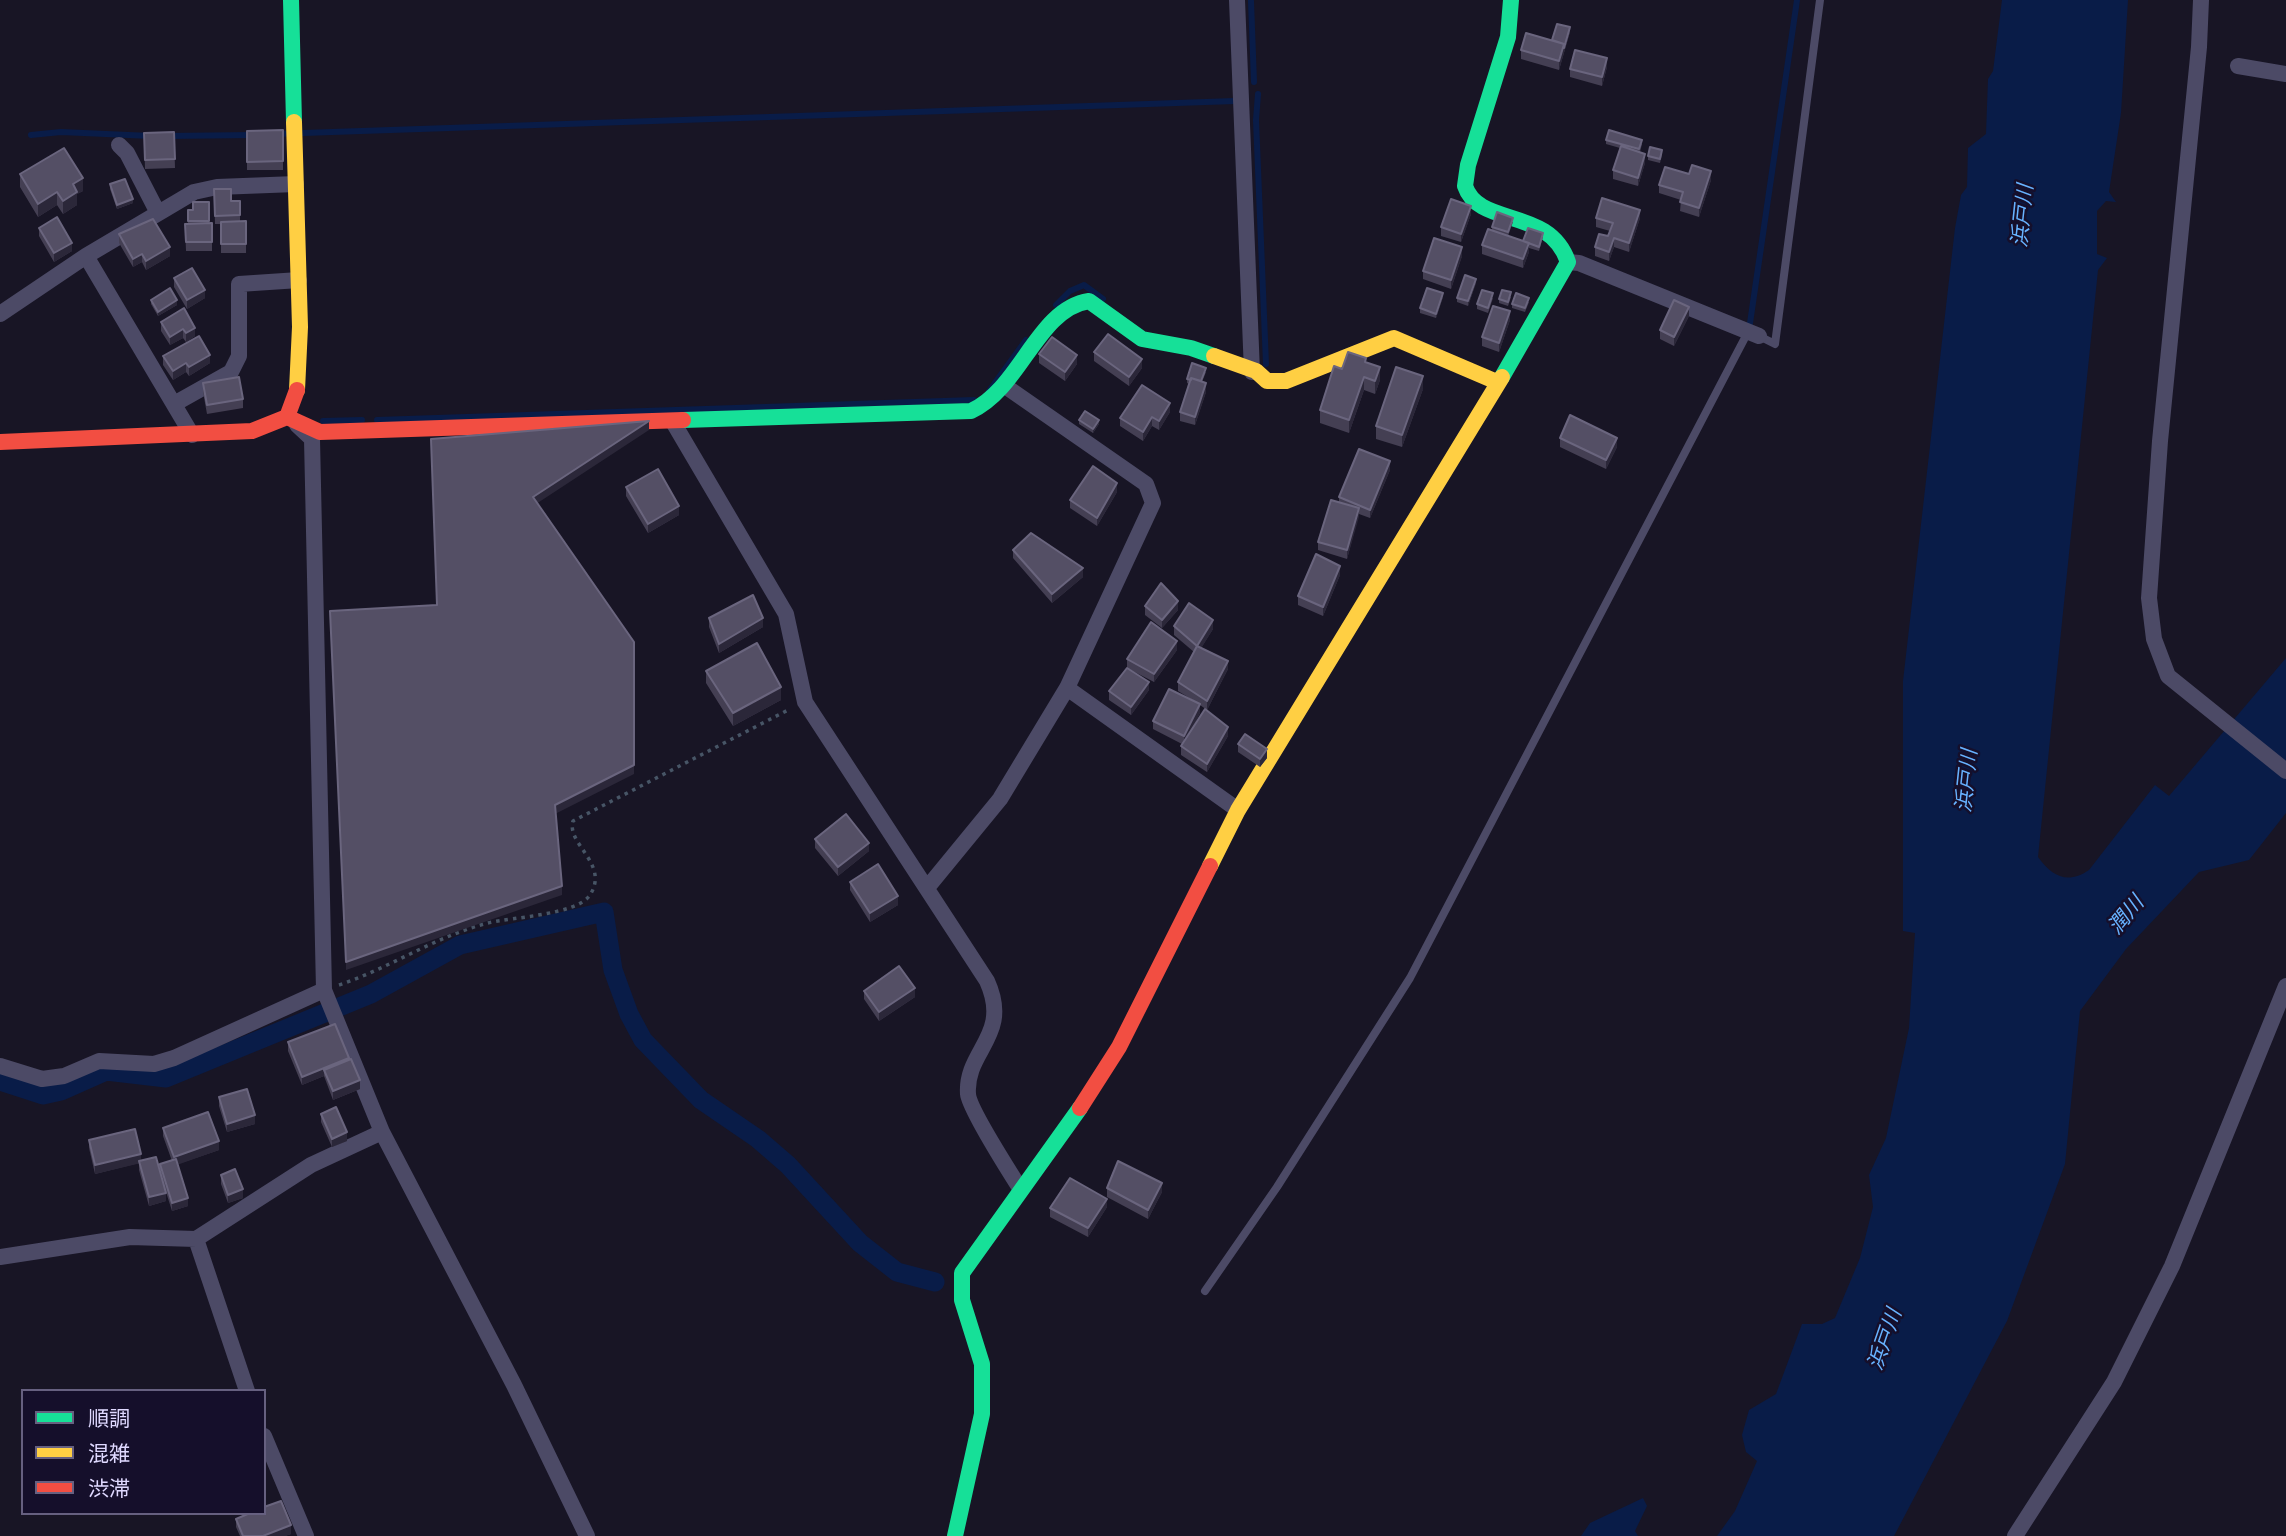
<!DOCTYPE html>
<meta charset="utf-8">
<style>
body{margin:0}
#map{position:relative;width:2286px;height:1536px;overflow:hidden;background:#181525;font-family:Poppins,"Noto Sans JP",sans-serif}
canvas{display:block}
.legend{position:absolute;left:21px;top:1389px;width:245px;height:126px;box-sizing:border-box;background:#150f2b;border:2px solid #666080;margin:0;padding:9px 12px;list-style:none;font-size:21px;color:#dfd9ff}
.legend li{display:flex;align-items:center;gap:14px;height:35px}
.legend b{width:35px;border:2px solid #666080}
</style>
<div id="map">
<canvas width="2286" height="1536"></canvas>
<ul class="legend">
<li><b style="height:9px;background:#16e098"></b>順調</li>
<li><b style="height:9px;background:#ffcf43"></b>混雑</li>
<li><b style="height:9px;background:#f24e42"></b>渋滞</li>
</ul>
</div>
<script>
const context = document.querySelector('canvas').getContext('2d');
context.lineJoin = 'round';
function fill(path, color) { context.fillStyle = color; context.fill(path, 'evenodd'); }
function strokePath(path, color, width, dash) { context.strokeStyle = color; context.lineWidth = width; context.lineCap = dash ? 'butt' : 'round'; context.setLineDash(dash || []); context.stroke(path); }
function drawText(font, color, halo, rows, align = 'center') {
  context.font = font + ' Poppins,"Noto Sans JP",sans-serif'; context.lineWidth = 5; context.setLineDash([]); context.textBaseline = 'middle'; context.strokeStyle = halo; context.fillStyle = color; for (const [text, x, y, turn = 0] of rows) {
    context.save(); context.translate(x, y); context.rotate((+turn || 0) * Math.PI / 180); context.textAlign = isNaN(turn) ? turn : align; if (halo) context.strokeText(text, 0, 0); context.fillText(text, 0, 0); context.restore();
  }
}
fill(new Path2D(`
 M2002,0H2128L2121,113L2109,192L2116,202L2106,201L2097,211V254L2107,258L2098,270L2038,857C2052,876 2067,885 2089,870L2155,785L2169,796L2286,658V813L2249,860L2199,872L2126,949L2080,1011L2065,1164L2007,1321L1894,1536H1717L1735,1511L1757,1461L1746,1452L1742,1435L1749,1410L1776,1394L1802,1324H1822L1835,1318L1860,1258L1873,1207L1869,1175L1886,1138L1909,1028L1915,933L1903,931V681L1955,228L1961,195L1967,187L1968,148L1986,134L1988,79L1993,71Z
 M1643,1498L1647,1506L1635,1531L1638,1536H1581L1590,1523Z`), '#091c48');
strokePath(new Path2D(`
 M1251,1L1254,82
 M1258,94L1256,120L1266,364
 M274,134L1235,101
 M31,135L61,132L151,136
 M166,136L253,135
 M1056,305L1070,291L1084,285L1103,299
 M1749,330L1797,0
 M989,391L1026,340
 M377,420L974,400
 M323,421L362,420`), '#091c48', 6);
strokePath(new Path2D(`
 M0,1081L43,1095L61,1091L106,1071L166,1078L371,994L460,945L604,912L613,970L629,1014L643,1040L701,1100L758,1139L788,1165L860,1243L897,1272L935,1282`), '#091c48', 19);
strokePath(new Path2D(`
 M339,985C390,968 436,936 488,923C512,917 577,915 590,895C610,864 566,844 573,821L790,709`), '#475566', 3.5, [3.5, 5]);
strokePath(new Path2D(`
 M1759,336L1775,344L1820,0
 M1205,1291L1277,1187L1410,978L1749,330`), '#4c4a66', 8);
strokePath(new Path2D(`
 M1237,0L1252,372
 M2201,0L2199,47L2160,441L2149,598L2154,639L2168,676L2286,771
 M2238,66L2286,74
 M119,145L127,153L158,213
 M86,256L194,192L217,187L296,184
 M1568,262L1579,263L1759,336
 M0,314L86,256L192,435
 M174,404L231,372L239,356V284L299,280
 M673,422L786,614L805,702L987,981C1012,1036 965,1050 968,1094C969,1109 1011,1174 1021,1190
 M297,425L312,439L324,990L382,1132L514,1385L587,1536
 M1067,688L1238,810
 M927,888L1000,799L1067,688L1153,503L1146,484L1005,386
 M0,1066L42,1079L64,1076L99,1061L154,1064L174,1058L324,990
 M196,1239L311,1165L382,1132
 M0,1257L130,1237L196,1239L247,1391
 M264,1436L306,1536
 M2015,1536L2114,1382L2172,1266L2286,986`), '#4c4a66', 16);
strokePath(new Path2D(`
 M291,0L294,122
 M1502,377L1568,262C1549,206 1479,228 1465,186L1468,165L1508,37L1511,0
 M683,420L971,411C1021,388 1037,309 1089,301L1142,339L1191,348L1214,356
 M955,1536L982,1414V1364L962,1300V1273L1080,1108`), '#16e098', 16);
strokePath(new Path2D(`
 M294,122L300,327L297,390
 M1214,356L1256,371L1267,381H1286L1394,338L1497,382
 M1210,866L1238,810L1502,377`), '#ffcf43', 16);
strokePath(new Path2D(`
 M287,417L320,432L683,420
 M0,442L252,431L287,417L297,390
 M1080,1108L1119,1047L1210,866`), '#f24e42', 16);
fill(new Path2D(`
 M1570,32L1559,70L1521,59V50L1552,40Z
 M1607,67L1602,86L1570,77V69Z
 M283,130V170H247V131Z
 M174,132L175,168L145,169L144,133Z
 M1606,140L1642,144L1640,152L1645,163L1638,186L1613,179V170L1620,148L1606,144Z
 M1662,154L1660,163L1648,160V156Z
 M20,174L83,191L77,194V205L63,214L57,205L38,217L20,187Z
 M1711,180L1699,217L1680,211L1681,200L1659,193V185Z
 M110,184L133,203L117,209L110,189Z
 M214,189L231,201H240V221H246V253H221V224H215Z
 M209,202V223H212V251H186L185,224H188V210H193Z
 M1471,214L1461,242L1441,236V227Z
 M1596,218H1640L1629,252L1614,247L1609,261L1595,256V247L1608,236L1610,231L1596,227Z
 M1513,222L1508,236L1523,241L1543,237L1539,251L1529,248V252L1523,268L1482,254V245L1492,231V227Z
 M39,228L72,251L54,262L39,236Z
 M119,234L170,256L146,270L142,262L133,267L119,243Z
 M1462,256L1451,289L1423,279V271Z
 M174,278L205,298L187,309L174,287Z
 M1476,283L1468,306L1457,302V298Z
 M1443,297L1436,318L1420,313V308Z
 M1511,297L1508,306L1499,303V299Z
 M1493,298L1488,313L1477,309V304Z
 M151,300L177,305L158,316L151,304Z
 M1529,302L1525,312L1512,308V304Z
 M184,308L195,336L186,342L183,338L170,345L161,331V322Z
 M1689,316L1674,346L1660,339V330Z
 M1510,320L1499,352L1482,346V337Z
 M1094,352L1142,368L1129,386L1094,361Z
 M1039,354L1077,364L1065,381L1039,363Z
 M163,356L210,363L189,376L186,372L173,380L163,365Z
 M1366,362L1380,380L1375,394L1364,390L1349,433L1320,423V410L1342,369Z
 M1206,372L1202,382L1206,392L1195,425L1180,421V412L1189,384L1187,383V379Z
 M203,383L243,399V408L207,414L203,392Z
 M1423,389L1402,447L1376,439V426Z
 M1170,412L1159,430L1152,426L1143,441L1120,426V418Z
 M1079,420L1099,424L1093,433L1079,424Z
 M1560,438L1617,447L1606,469L1560,447Z
 M1390,470L1370,518L1359,514L1347,559L1318,550V542L1339,502V497Z
 M626,487L679,515L648,533L626,496Z
 M1117,492L1097,526L1070,508V500Z
 M1013,550L1083,577L1052,603L1013,558Z
 M1340,575L1323,616L1298,605V596Z
 M1145,606L1178,610L1162,628L1145,615Z
 M709,618L763,627L719,653L709,627Z
 M1174,626L1213,629L1201,648L1228,669L1207,710L1200,705V713L1189,734L1228,736L1207,772L1181,755V746L1182,744L1153,729V721L1196,702L1178,691V682L1194,652L1174,635Z
 M1177,650L1154,682L1127,668V659Z
 M706,671L781,700L733,726L706,683Z
 M1149,690L1131,715L1109,700V691Z
 M1238,744L1267,758L1260,767L1238,752Z
 M815,839L869,851L838,876L815,848Z
 M850,882L898,905L870,922L850,890Z
 M864,991L915,997L879,1021L864,999Z
 M288,1042L349,1060L360,1089L333,1100L324,1076L302,1085L288,1051Z
 M219,1097L255,1124L227,1132L219,1106Z
 M321,1114L347,1141L332,1147L321,1122Z
 M163,1128L219,1150L178,1164L188,1206L172,1211L160,1173V1164L172,1161L163,1136Z
 M89,1140L141,1161L166,1201L149,1206L139,1170V1163L95,1174L89,1148Z
 M221,1175L243,1198L228,1203L221,1184Z
 M1107,1188L1162,1192L1148,1219L1107,1197Z
 M1107,1207L1088,1237L1050,1217V1208Z
 M236,1519L291,1534L285,1536H240L236,1527Z`), '#443f53');
fill(new Path2D(`
 M1570,27V32L1559,70V61Z
 M1607,58V67L1602,86V77Z
 M1645,154V163L1638,186V178Z
 M1711,171V180L1699,217V208Z
 M83,178V191L77,194V205L63,214V201L73,184Z
 M57,192V205L38,217V204Z
 M133,199V203L117,209V205Z
 M1471,206V214L1461,242V234Z
 M1640,210V218L1629,252V243Z
 M1614,238V247L1609,261V252Z
 M72,243V251L54,262V253Z
 M1529,243V252L1523,268V259Z
 M170,247V256L146,270V261Z
 M1462,247V256L1451,289V280Z
 M142,254V262L133,267V259Z
 M1476,279V283L1468,306V301Z
 M205,290V298L187,309V300Z
 M1443,293V297L1436,318V314Z
 M177,300V305L158,316V312Z
 M1689,307V316L1674,346V337Z
 M1510,311V320L1499,352V343Z
 M195,328V336L186,342V333Z
 M183,329V338L170,345V337Z
 M210,355V363L189,376V367Z
 M1077,355V364L1065,381V372Z
 M1142,359V368L1129,386V377Z
 M186,363V372L173,380V371Z
 M1380,367V380L1375,394V381Z
 M1423,376V389L1402,447V435Z
 M1364,377V390L1349,433V420Z
 M1206,383V392L1195,425V417Z
 M1170,403V412L1159,430V421Z
 M1152,417V426L1143,441V432Z
 M1099,420V424L1093,433V429Z
 M649,421V430L533,506V497Z
 M1617,438V447L1606,469V460Z
 M1390,461V470L1370,518V510Z
 M1117,483V492L1097,526V518Z
 M679,506V515L648,533V524Z
 M1359,508V517L1347,559V550Z
 M1340,566V575L1323,616V607Z
 M1083,568V577L1052,603V594Z
 M1178,601V610L1162,628V620Z
 M763,618V627L719,653V644Z
 M1213,620V629L1197,655V646Z
 M1177,641V650L1154,682V674Z
 M1228,661V669L1207,710V701Z
 M1149,682V690L1131,715V707Z
 M781,687V700L733,726V713Z
 M1200,704V713L1184,745V736Z
 M1228,727V736L1207,772V764Z
 M1267,749V758L1260,767V759Z
 M634,765V774L555,814V805Z
 M869,843V851L838,876V867Z
 M562,886V895L346,970V962Z
 M898,896V905L870,922V913Z
 M915,988V997L879,1021V1012Z
 M349,1058V1067L324,1070V1076L302,1085V1077Z
 M360,1080V1089L333,1100V1091Z
 M255,1115V1124L227,1132V1124Z
 M347,1132V1141L332,1147V1139Z
 M219,1141V1150L174,1166V1157Z
 M141,1154V1163L95,1174V1165Z
 M1162,1183V1192L1148,1219V1210Z
 M243,1189V1198L228,1203V1195Z
 M166,1193V1201L149,1206V1197Z
 M188,1198V1206L172,1211V1203Z
 M1107,1199V1207L1088,1237V1228Z
 M291,1525V1534L285,1536H263Z`), '#2b2739');
const building = new Path2D(`
 M1557,24L1570,27L1564,48V44L1552,40Z
 M1526,33L1564,44L1559,61L1521,50Z
 M1575,50L1607,58L1602,77L1570,69Z
 M283,130V161L247,162V131Z
 M1609,130L1642,140L1639,149L1606,140Z
 M174,132L175,159L145,160L144,133Z
 M1621,146L1645,154L1638,178L1613,170Z
 M1650,147L1662,150L1660,159L1648,156Z
 M64,148L83,178L73,184L77,192L63,201L57,192L38,204L20,174Z
 M1692,165L1711,171L1699,208L1680,202L1683,192L1659,185L1665,167L1689,174Z
 M125,179L133,199L117,205L110,184Z
 M214,189H231V201H240V215L215,216Z
 M1602,198L1640,210L1629,243L1614,238L1609,252L1595,247L1599,234L1608,236L1613,223L1596,218Z
 M1451,199L1471,206L1461,234L1441,227Z
 M193,202H209V221H188V210H193Z
 M1497,212L1513,218L1508,232L1492,227Z
 M57,217L72,243L54,253L39,228Z
 M153,219L170,247L146,261L142,254L133,259L119,234Z
 M246,221V244H221V222Z
 M212,223V242H186L185,224Z
 M1528,228L1543,233L1539,247L1523,241Z
 M1488,229L1529,243L1523,259L1482,245Z
 M1434,238L1462,247L1451,280L1423,271Z
 M192,268L205,290L187,300L174,278Z
 M1465,275L1476,279L1468,301L1457,298Z
 M170,288L177,300L158,312L151,300Z
 M1427,288L1443,293L1436,314L1420,308Z
 M1482,290L1493,293L1488,308L1477,304Z
 M1502,290L1511,292L1508,302L1499,299Z
 M1516,293L1529,298L1525,308L1512,304Z
 M1674,300L1689,307L1674,337L1660,330Z
 M1493,306L1510,311L1499,343L1482,337Z
 M184,308L195,328L186,333L183,329L170,337L161,322Z
 M1108,334L1142,359L1129,377L1094,352Z
 M199,336L210,355L189,367L186,363L173,371L163,356Z
 M1052,337L1077,355L1065,372L1039,354Z
 M1348,352L1366,358L1365,362L1380,367L1375,381L1364,377L1349,420L1320,410L1334,366L1342,369Z
 M1192,363L1206,368L1201,381L1191,378V380L1187,379Z
 M1396,367L1423,376L1402,435L1376,426Z
 M239,377L243,399L207,405L203,383Z
 M1191,378L1206,383L1195,417L1180,412Z
 M1142,385L1170,403L1159,421L1152,417L1143,432L1120,418Z
 M1085,411L1099,420L1093,429L1079,420Z
 M1570,415L1617,438L1606,460L1560,438Z
 M649,421L533,497L634,642V765L555,805L562,886L346,962L330,611L437,605L431,439Z
 M1359,449L1390,461L1370,510L1339,497Z
 M1093,466L1117,483L1097,518L1070,500Z
 M658,469L679,506L648,524L626,487Z
 M1331,500L1359,508L1347,550L1318,542Z
 M1031,533L1083,568L1052,594L1013,550Z
 M1316,554L1340,566L1323,607L1298,596Z
 M1161,583L1178,601L1162,620L1145,606Z
 M753,595L763,618L719,644L709,618Z
 M1189,603L1213,620L1197,646L1228,661L1207,701L1178,682L1197,646L1174,626Z
 M1151,622L1177,641L1154,674L1127,659Z
 M757,643L781,687L733,713L706,671Z
 M1127,668L1149,682L1131,707L1109,691Z
 M1169,689L1200,704L1184,736L1153,721Z
 M1205,709L1228,727L1207,764L1181,746Z
 M1245,734L1267,749L1260,759L1238,744Z
 M846,814L869,843L838,867L815,839Z
 M878,864L898,896L870,913L850,882Z
 M899,966L915,988L879,1012L864,991Z
 M335,1024L349,1058L302,1077L288,1042Z
 M351,1059L360,1080L333,1091L324,1070Z
 M247,1089L255,1115L227,1124L219,1097Z
 M336,1107L347,1132L332,1139L321,1114Z
 M208,1112L219,1141L174,1157L163,1128Z
 M135,1129L141,1154L95,1165L89,1140Z
 M156,1157L166,1193L149,1197L139,1161Z
 M176,1159L188,1198L172,1203L160,1164Z
 M1118,1161L1162,1183L1148,1210L1107,1188Z
 M235,1169L243,1189L228,1195L221,1175Z
 M1070,1178L1107,1199L1088,1228L1050,1208Z
 M281,1501L291,1525L263,1536H243L236,1519L250,1513H264V1507Z`);
fill(building, '#544f65');
strokePath(building, '#6a657e', 2);
drawText('italic 21px', '#67b2ff', '#150f2b', [
 ["浜戸川",2024,216,-84],
 ["浜戸川",1968,781,-84],
 ["潤川",2127,916,-50],
 ["浜戸川",1886,1340,-71]
]);
</script>
